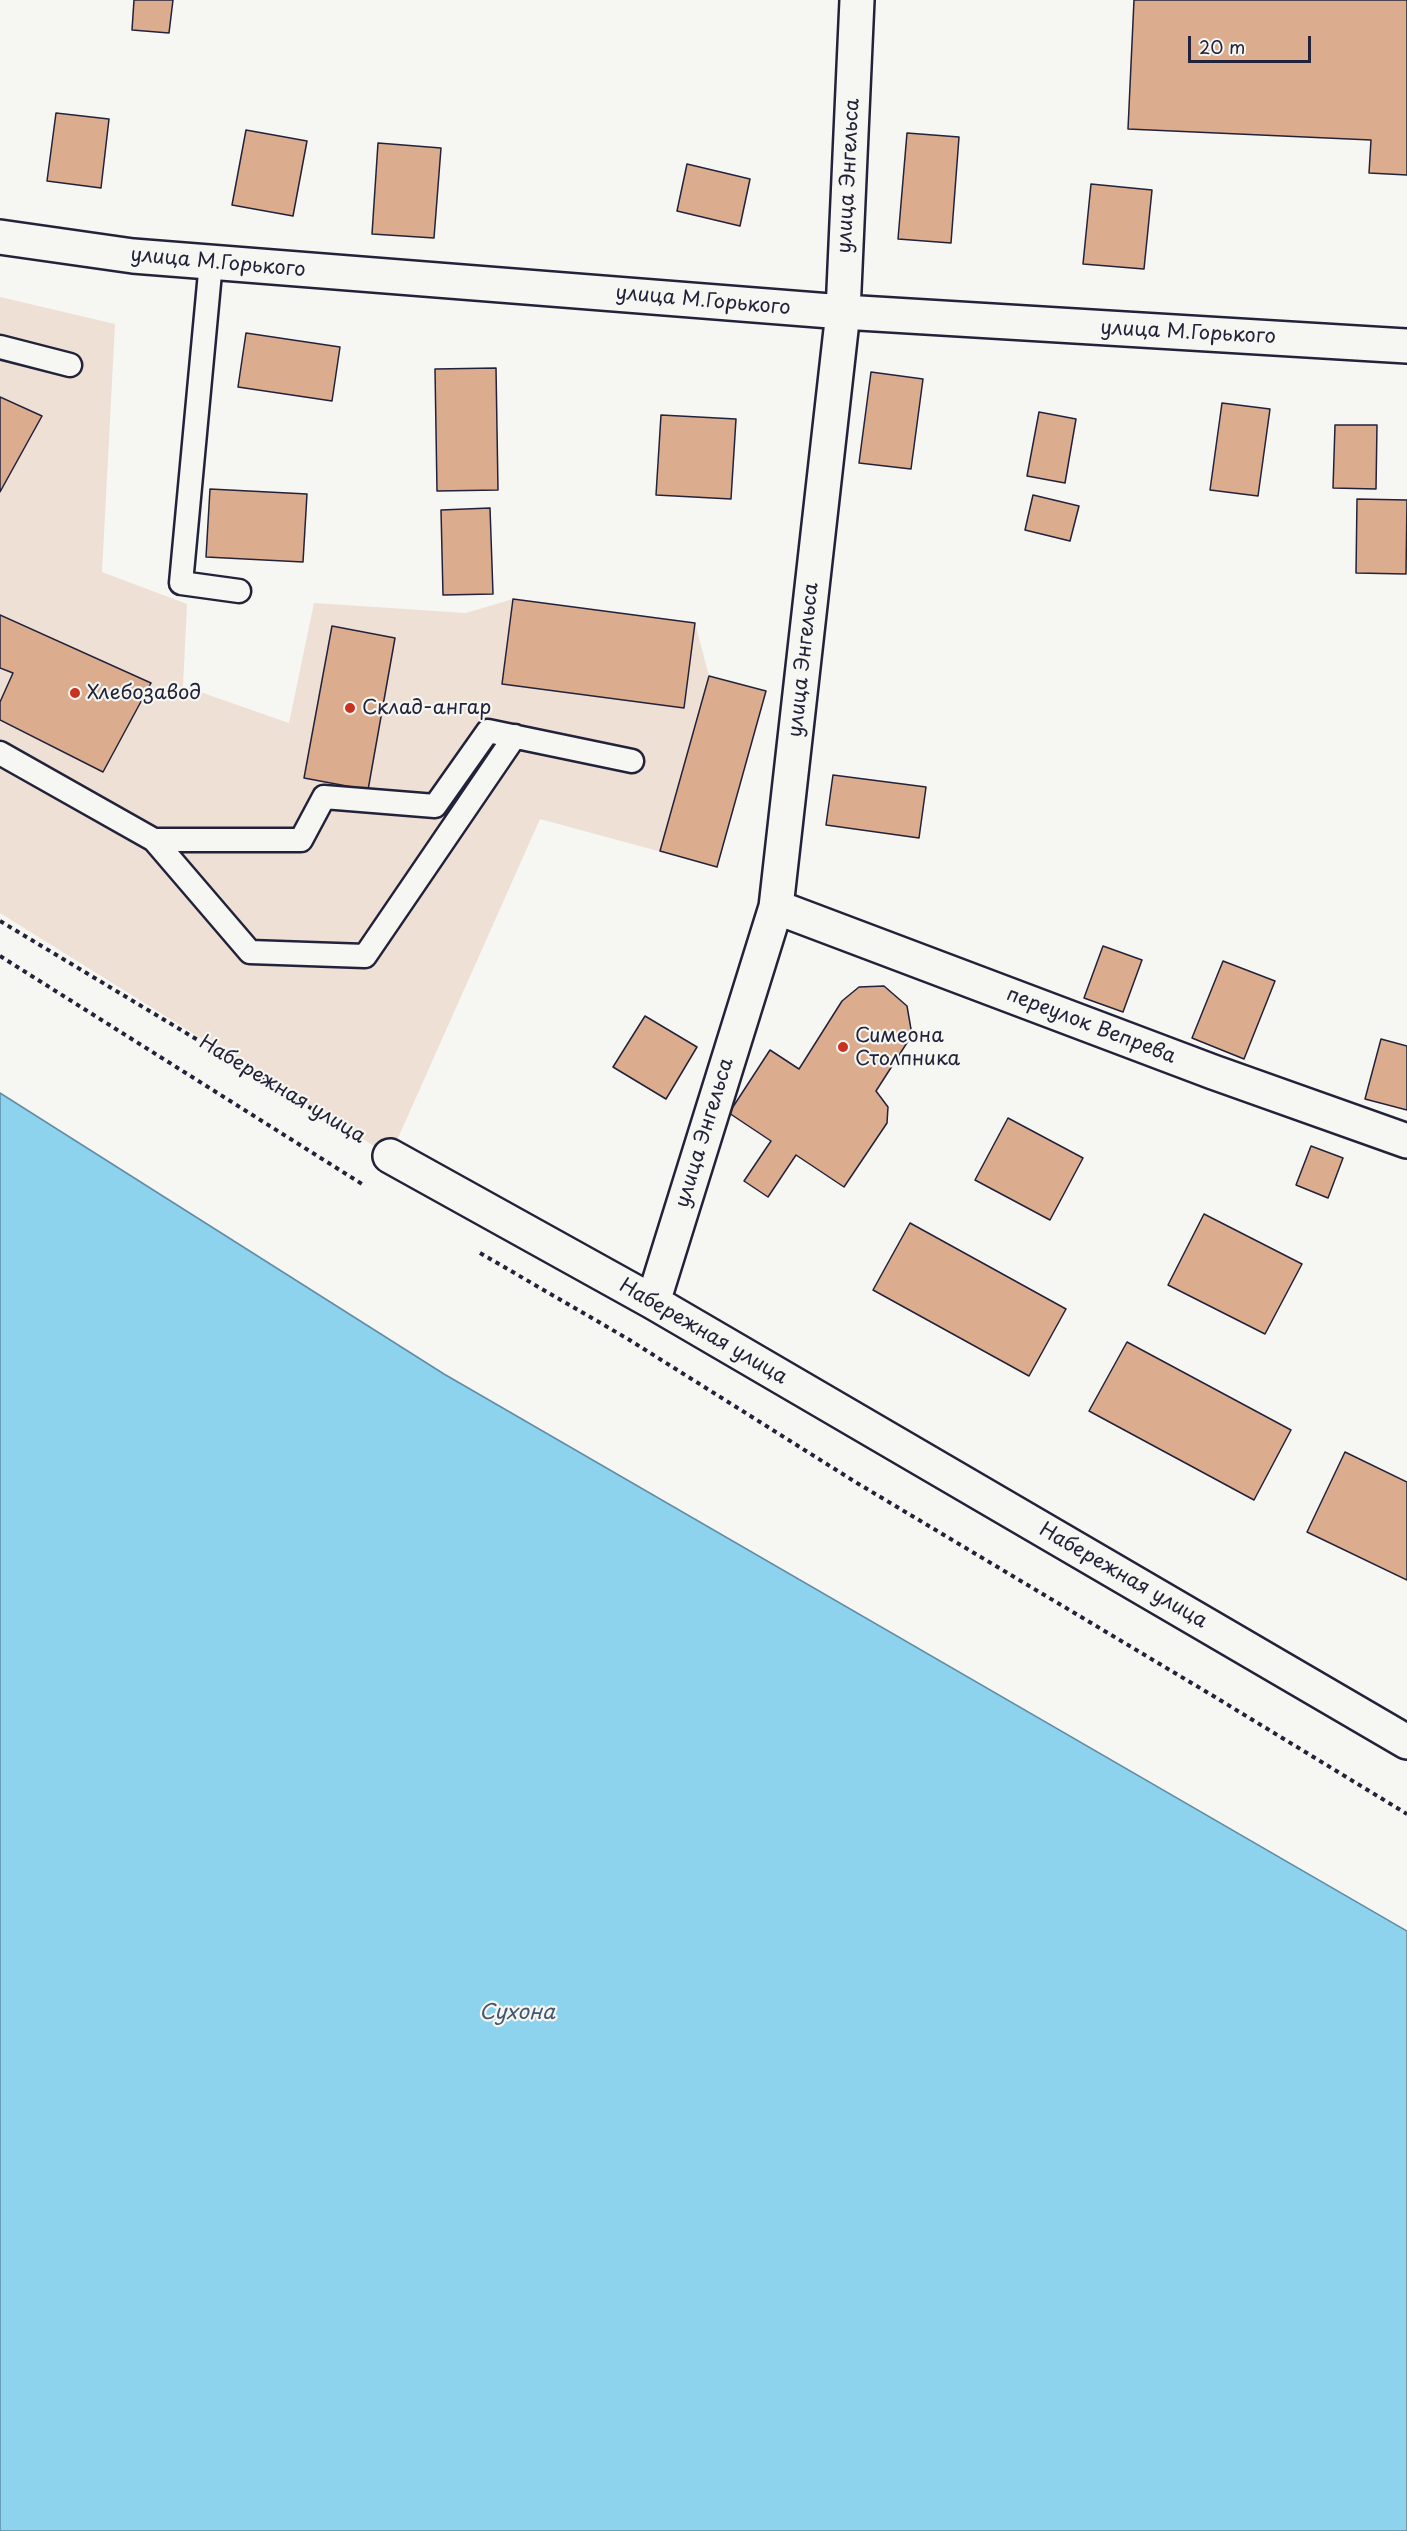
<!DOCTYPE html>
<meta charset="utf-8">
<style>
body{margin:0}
#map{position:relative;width:1407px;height:2531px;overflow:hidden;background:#f6f6f2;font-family:"Playpen Sans",sans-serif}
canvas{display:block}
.scale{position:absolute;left:1188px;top:36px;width:123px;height:27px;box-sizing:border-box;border:3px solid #22223b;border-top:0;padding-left:8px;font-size:18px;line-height:21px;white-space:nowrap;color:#22223b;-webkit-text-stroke:4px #f6f6f2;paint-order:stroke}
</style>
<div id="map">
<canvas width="1407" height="2531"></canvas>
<div class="scale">20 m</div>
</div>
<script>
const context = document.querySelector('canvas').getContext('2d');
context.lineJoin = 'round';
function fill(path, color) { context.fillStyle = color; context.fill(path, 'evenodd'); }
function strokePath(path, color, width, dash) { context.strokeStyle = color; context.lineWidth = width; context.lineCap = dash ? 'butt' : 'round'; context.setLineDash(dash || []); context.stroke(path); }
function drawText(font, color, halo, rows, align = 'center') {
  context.font = font + ' "Playpen Sans",sans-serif'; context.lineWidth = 4.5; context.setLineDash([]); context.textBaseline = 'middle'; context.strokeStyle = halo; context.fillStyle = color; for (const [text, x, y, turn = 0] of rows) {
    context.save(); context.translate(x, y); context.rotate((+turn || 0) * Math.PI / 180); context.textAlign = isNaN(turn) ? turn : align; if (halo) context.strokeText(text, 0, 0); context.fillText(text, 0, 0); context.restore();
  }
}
fill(new Path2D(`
 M0,297L115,324L102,572L187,604L183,686L289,723L314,603L466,613L513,599L695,623L709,676L766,691L717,867L540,819L390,1156L0,913Z`), '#eee0d4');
const water = new Path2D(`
 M0,1093L444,1374L1407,1931V2531H0Z`);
fill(water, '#8dd3ee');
strokePath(water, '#628ca6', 1.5);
const building = new Path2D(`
 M134,0H173L169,33L132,30Z
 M1134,0H1407V175L1369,173L1371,140L1128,129Z
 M56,113L109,119L101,188L47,181Z
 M246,130L307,141L293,216L232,205Z
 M907,133L959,137L951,243L898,239Z
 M378,143L441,148L434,238L372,234Z
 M687,164L750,179L740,226L677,211Z
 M1091,184L1152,190L1144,269L1083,264Z
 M246,333L340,347L332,401L238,387Z
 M496,368L498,490L437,491L435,369Z
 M871,372L923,379L911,469L859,463Z
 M0,397L42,416L0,492Z
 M1222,403L1270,409L1258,496L1210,490Z
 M1039,412L1076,419L1065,483L1027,476Z
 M661,415L736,419L731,499L656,495Z
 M1335,425H1377L1376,489L1333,488Z
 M210,489L307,494L303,562L206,557Z
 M1033,495L1079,506L1070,541L1025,530Z
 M1357,499L1407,500L1406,574L1356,573Z
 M490,508L493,594L443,595L441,510Z
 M513,599L695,623L684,708L502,684Z
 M0,615L151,683L103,772L0,720V702L13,673L0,668Z
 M332,626L395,638L368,790L304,778Z
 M709,676L766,691L717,867L660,851Z
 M833,775L926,787L919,838L826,825Z
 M1103,946L1142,960L1123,1012L1084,998Z
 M1223,961L1275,981L1244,1059L1192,1038Z
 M884,986L907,1006L912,1035L876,1091L888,1107L887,1123L844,1187L796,1155L768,1197L744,1181L771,1141L729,1113L770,1050L799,1069L842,1001L859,987Z
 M645,1016L697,1047L666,1099L613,1067Z
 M1381,1039L1407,1046V1110L1365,1099Z
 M1008,1118L1083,1158L1050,1220L975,1180Z
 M1311,1146L1343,1158L1328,1198L1296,1185Z
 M1204,1214L1302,1264L1265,1334L1168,1285Z
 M910,1223L1066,1309L1029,1376L873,1290Z
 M1127,1342L1291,1430L1254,1500L1089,1411Z
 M1345,1452L1407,1482V1580L1307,1532Z`);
fill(building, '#dcac8e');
strokePath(building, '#22223b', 1.5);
const service = new Path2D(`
 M211,262L181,583L239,591
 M0,347L70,365
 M0,753L154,840H301L324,797L435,806L488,731L632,761
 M154,840L250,952L365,956L515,736`);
const minor = new Path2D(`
 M0,237L133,256L843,312L1407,346
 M776,907L1213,1072L1407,1141
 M390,1156L653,1302L1407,1742
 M653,1302L776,907L843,312L857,0`);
strokePath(service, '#22223b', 27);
strokePath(minor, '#22223b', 38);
strokePath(new Path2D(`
 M0,921L359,1137
 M0,956L362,1184
 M480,1253L628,1339L857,1483L1215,1697L1407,1814`), '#22223b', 4, [4.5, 4.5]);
strokePath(service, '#f6f6f2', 22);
strokePath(minor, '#f6f6f2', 33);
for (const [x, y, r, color] of [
 [75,693,6,"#c8321e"],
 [350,708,6,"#c8321e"],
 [843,1047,6,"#c8321e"]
]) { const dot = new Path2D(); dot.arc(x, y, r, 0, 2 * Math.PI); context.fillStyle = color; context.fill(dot); strokePath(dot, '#f6f6f2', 2); }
drawText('20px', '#22223b', '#f6f6f2', [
 ["улица Энгельса",849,176,-87],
 ["улица М.Горького",218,263,5],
 ["улица М.Горького",703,301,5],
 ["улица М.Горького",1188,333,3],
 ["улица Энгельса",804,660,-84],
 ["переулок Вепрева",1091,1026,21],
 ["Набережная улица",282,1090,31],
 ["улица Энгельса",705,1133,-73],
 ["Набережная улица",703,1332,30],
 ["Набережная улица",1123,1576,30]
]);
drawText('20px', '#22223b', '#f6f6f2', [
 ["Хлебозавод",87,693],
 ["Склад-ангар",362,708],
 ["Симеона",855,1036],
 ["Столпника",855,1059]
], 'left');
drawText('italic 21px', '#425771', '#f6f6f2', [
 ["Сухона",517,2013]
]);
</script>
